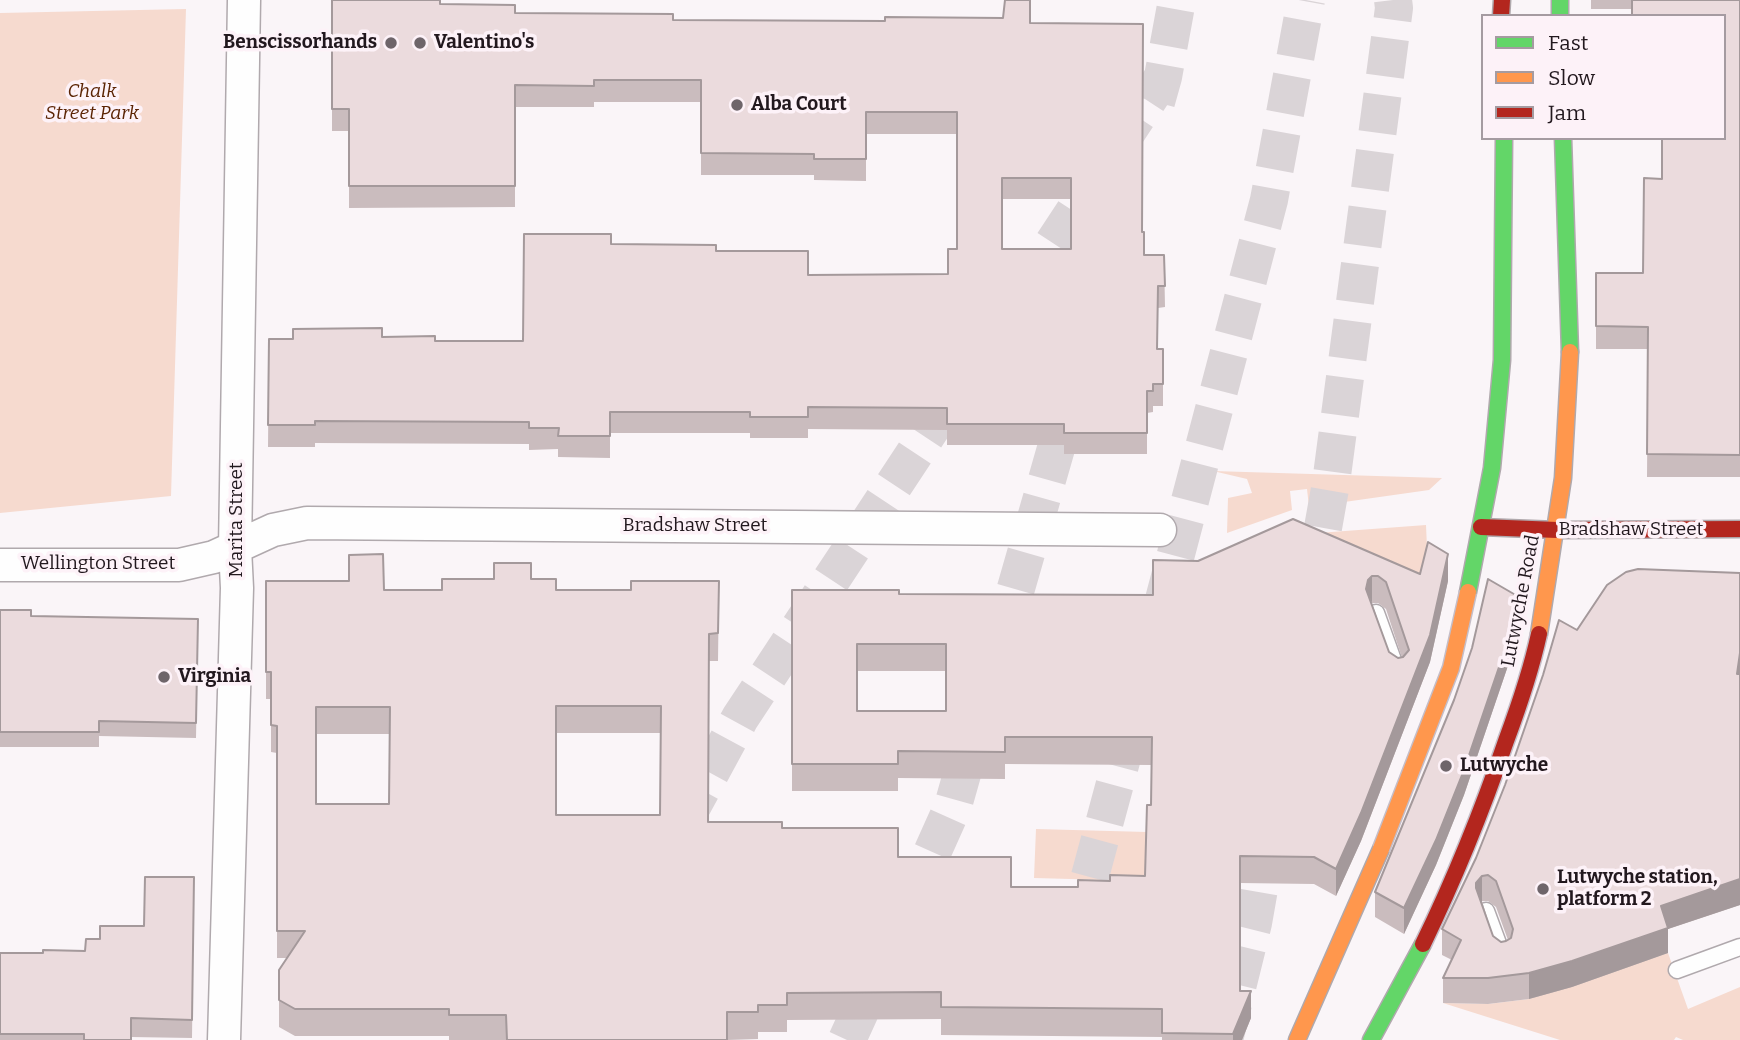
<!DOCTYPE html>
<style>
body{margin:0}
#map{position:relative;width:1740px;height:1040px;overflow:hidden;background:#faf5f8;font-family:Bitter,serif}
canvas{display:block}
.legend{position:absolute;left:1481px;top:14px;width:245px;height:126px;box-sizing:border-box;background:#fdf2f8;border:2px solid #a59ba1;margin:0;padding:9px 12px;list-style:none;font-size:21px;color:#22181e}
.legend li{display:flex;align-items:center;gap:14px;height:35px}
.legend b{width:35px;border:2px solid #a59ba1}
</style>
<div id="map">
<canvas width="1740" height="1040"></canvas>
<ul class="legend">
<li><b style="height:9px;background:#63d668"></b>Fast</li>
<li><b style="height:9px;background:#ff974d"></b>Slow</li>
<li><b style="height:9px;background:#b3261e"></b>Jam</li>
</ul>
</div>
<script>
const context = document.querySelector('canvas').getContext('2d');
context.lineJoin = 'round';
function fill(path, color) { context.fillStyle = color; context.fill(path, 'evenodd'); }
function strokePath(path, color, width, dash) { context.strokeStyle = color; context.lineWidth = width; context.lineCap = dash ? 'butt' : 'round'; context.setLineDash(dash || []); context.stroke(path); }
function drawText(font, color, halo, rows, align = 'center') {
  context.font = font + ' Bitter,serif'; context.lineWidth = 7; context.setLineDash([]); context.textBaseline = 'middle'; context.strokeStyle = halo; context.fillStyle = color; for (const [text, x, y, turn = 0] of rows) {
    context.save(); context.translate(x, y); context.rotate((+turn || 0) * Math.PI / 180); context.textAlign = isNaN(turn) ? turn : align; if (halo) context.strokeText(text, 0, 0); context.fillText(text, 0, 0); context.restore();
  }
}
fill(new Path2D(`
 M186,9L171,496L0,513V13Z
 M1213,471L1442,478L1429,490L1309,507L1307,489L1290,491L1292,510L1227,533L1228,498L1252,493L1247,479Z
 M1426,525L1428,570L1420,601L1291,535Z
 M1036,829L1147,832L1146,881L1034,878Z
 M1668,953L1688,1009L1740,987V1040H1683L1676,1037L1674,1040H1560L1443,1003L1488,1004L1529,999Z`), '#f6dacf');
strokePath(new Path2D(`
 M1156,102L1163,77L1177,0
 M1022,291L1163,77
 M1313,584L1331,483L1394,8L1393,0
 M1161,611L1269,200L1306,0
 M1000,644L1071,396
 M683,823L740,718L959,386
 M909,904L953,806L975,728
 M1075,932L1134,713
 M847,1040L878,972
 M1224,1040L1253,923L1269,832`), '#dad4d7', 38, [38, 19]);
const lane = new Path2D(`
 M1376,613L1398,674
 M1486,911L1503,957
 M1677,970L1740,947`);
const street = new Path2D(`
 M0,565H179L214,557L273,530L307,523L1160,530
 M224,1040L237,588L235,548L244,0`);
const fast = new Path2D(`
 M1560,0V16
 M1563,138L1570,352
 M1468,592L1492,468L1502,360L1504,138
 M1371,1040L1423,944`);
const slow = new Path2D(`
 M1539,634L1563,478L1570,352
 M1297,1040L1381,849`);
const jam = new Path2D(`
 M1501,16L1502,0
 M1481,527L1557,530L1740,529`);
strokePath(lane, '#b0a9ad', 19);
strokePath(street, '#b0a9ad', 35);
strokePath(fast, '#b0a9ad', 19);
strokePath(slow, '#b0a9ad', 19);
strokePath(jam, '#b0a9ad', 19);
strokePath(lane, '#fefefe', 16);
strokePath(street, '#fefefe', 32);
strokePath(fast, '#63d668', 16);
strokePath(slow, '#ff974d', 16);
strokePath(jam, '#b3261e', 16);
const slowBridge = new Path2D(`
 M1381,849L1451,668L1468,592`);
const jamBridge = new Path2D(`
 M1423,944C1455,878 1482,811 1506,741C1519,706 1531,671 1539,634`);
strokePath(slowBridge, '#c5bdc7', 19, []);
strokePath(jamBridge, '#c5bdc7', 19, []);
strokePath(slowBridge, '#ff974d', 16);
strokePath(jamBridge, '#b3261e', 16);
fill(new Path2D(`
 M332,0L440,4L515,13L673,20L1030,23L1142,232L1144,255H1164L1165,307L1158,308L1157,349H1163V406H1153V412L1147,413V454H1064V445H947V430L808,429V438H750V433H610V458L558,457V449L529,450V444L315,443V447H268L269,339L382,337L435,341H523L611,244L716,251L808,275L948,274L957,249V134H866V181L814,180V175H701V102H594V107H515V207L349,208V131H332ZM1002,199H1071V249H1002Z
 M1591,0H1740V477H1647L1648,349H1596V273H1643L1662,179L1724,16L1632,9H1591Z
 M1153,560L1420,574L1448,581L1430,662L1361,841L1336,896L1314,884L1240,883V991L1251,1018L1242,1040H1162V1037L941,1035V1019L787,1020V1032H758V1039L727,1040H449V1036H295L279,1027V970L287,958H277V753L271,752V699H266V581L384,590H442L531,579L556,590H631L719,581L718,661H709V822L782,828L1011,887H1078L1145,876L1151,805L1152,765L1005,764V779L898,778V791H792V590L899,594L1153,595ZM1372,603H1378L1386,609L1402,658H1398L1389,652ZM857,671H946V711H857ZM556,733H661L660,815H556ZM316,734H389V804H316Z
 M1740,573V905L1668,929V953L1572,987L1529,999L1488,1004L1443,1003V978L1452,960L1442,955V929L1476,858L1577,630ZM1482,901H1488L1496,907L1508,940L1506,941L1501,942L1493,936Z
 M0,610L31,616L198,619L196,738L99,736V747H0Z
 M1519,622L1513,651L1464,795L1436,865L1404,934L1375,917V892Z
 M194,877L192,1038L131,1037V1040H0V953H43L85,951L100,939L144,926Z`), '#cabcbe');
fill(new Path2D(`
 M1448,554V581L1430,662L1361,841L1336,896V869Z
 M1372,576V603L1366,589L1368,580Z
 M1519,597V622L1513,651L1464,795L1436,865L1404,934V908Z
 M1740,653V678L1737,674Z
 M1482,876V901L1476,909V883Z
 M1740,879V905L1668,929V953L1572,987L1529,999V973L1661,906Z
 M1251,991V1018L1242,1040H1233V1034Z`), '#a4999b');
const building = new Path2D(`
 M332,0H440V4L515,5V13L673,14V20L885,21V17L1003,18L1005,0H1030V23L1143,24L1142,232H1144V255H1164L1165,286H1158L1157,349H1163V384H1153V391H1147V433H1064V424H947V408L808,407V417H750V412H610V436H558L559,428H529V422L315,421V425H268L269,339H293V329L382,328V337L435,336V341H523L524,234H611V244L716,245V251H808V275L948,274V249H957V112H866V159H814V154L701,153V80H594V86L515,85V186H349V109H332ZM1002,178H1071V249H1002Z
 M1632,0H1740V455L1647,454L1648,327L1596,326V273H1643L1644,178L1662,179V138H1724V16H1632Z
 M1293,519L1420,574L1428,542L1448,554L1430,635L1361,813L1336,869L1314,857L1240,856V991H1251L1233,1034L1162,1033V1009L941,1007V992L787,993V1005H758V1012H727V1040H507L506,1015H449V1009H295L279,1000V970L305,931H277V726L271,725V672H266V581H349V555L383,554L384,590H442V579H494V563H531V579H556V590H631V581H719L718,633L709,634L708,822H782V828H898V857H1011V887H1078V880L1110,881V875L1145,876L1147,805H1151L1152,737H1005V752L898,751V764H792V590H899V594L1153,595V560L1198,561ZM1372,576H1378L1386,582L1409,650L1403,657L1398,658L1389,652L1366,589L1368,580ZM857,644H946V711H857ZM556,706H661L660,815H556ZM316,707H390L389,804H316Z
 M1638,569L1740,573V653L1737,674H1740V879L1661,906L1668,928L1572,961L1529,973L1488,978H1443L1461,940L1442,929L1476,858L1505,785L1543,675L1559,620L1577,630L1607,585L1626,572ZM1488,875L1496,881L1513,929L1511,938L1506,941L1501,942L1493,936L1476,888V883L1482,876Z
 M1488,579L1519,597L1513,626L1464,770L1436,840L1404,908L1375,892L1454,700L1472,648Z
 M0,610H31V616L198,619L196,723L99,721V732H0Z
 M145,877H194L192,1020L131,1018V1040H84V1034H0V953H43V950L85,951L86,939H100V926H144Z`);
fill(building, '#ebdbdd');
strokePath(building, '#a4999b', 2);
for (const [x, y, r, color] of [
 [391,43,7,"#6e656a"],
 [420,43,7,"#6e656a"],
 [737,105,7,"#6e656a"],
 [164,677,7,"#6e656a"],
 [1446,766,7,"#6e656a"],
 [1543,889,7,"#6e656a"]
]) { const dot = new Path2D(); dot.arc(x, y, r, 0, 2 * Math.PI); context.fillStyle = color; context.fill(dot); strokePath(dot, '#fdf2f8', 2.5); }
drawText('bold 19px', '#22181e', '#fdf2f8', [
 ["Benscissorhands",377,43,"right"],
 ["Valentino's",434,43],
 ["Alba Court",751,105],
 ["Virginia",178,677],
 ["Lutwyche",1460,766],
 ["Lutwyche station,",1557,878],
 ["platform 2",1557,900]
], 'left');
drawText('italic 19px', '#5b2404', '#fdf2f8', [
 ["Chalk",92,92],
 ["Street Park",92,114]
]);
drawText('19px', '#22181e', '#fdf2f8', [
 ["Marita Street",237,520,-90],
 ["Bradshaw Street",695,526],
 ["Bradshaw Street",1631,530],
 ["Wellington Street",98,564],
 ["Lutwyche Road",1521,601,-79]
]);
</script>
